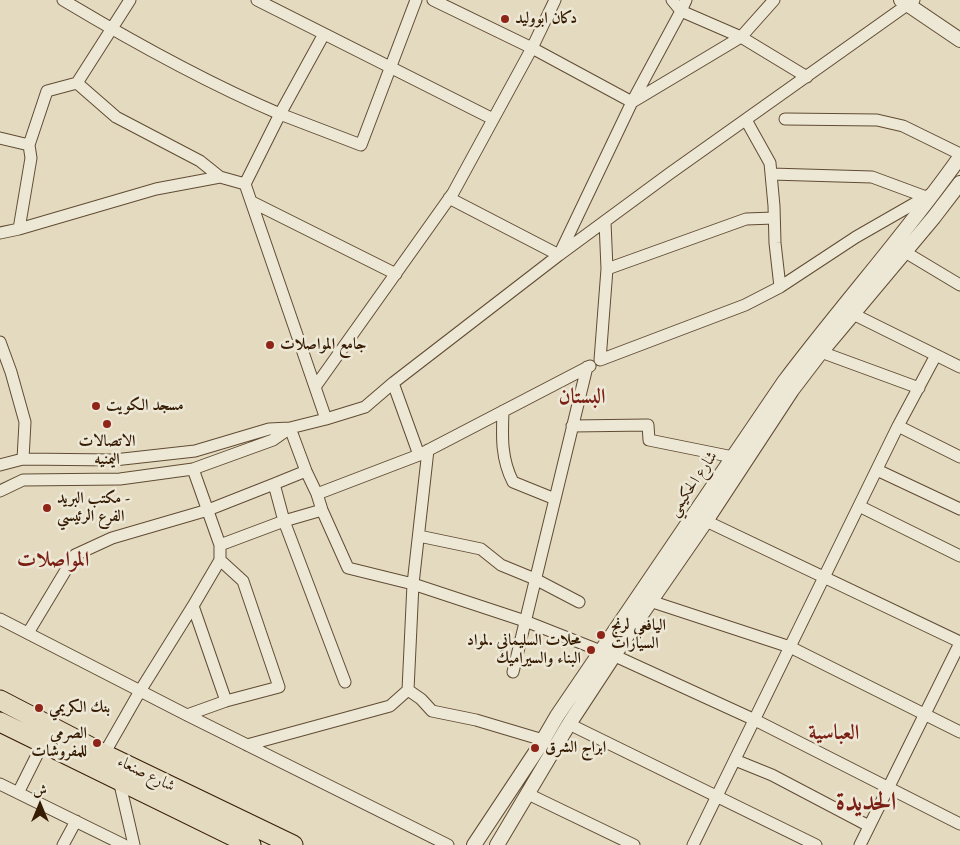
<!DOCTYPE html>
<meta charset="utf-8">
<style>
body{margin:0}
#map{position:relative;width:960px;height:845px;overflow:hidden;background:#e3dac0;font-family:"EB Garamond",Amiri,serif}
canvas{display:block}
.north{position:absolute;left:15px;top:780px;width:50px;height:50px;-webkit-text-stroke:4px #ede7d6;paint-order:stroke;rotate:0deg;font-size:14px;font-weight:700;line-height:20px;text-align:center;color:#361c03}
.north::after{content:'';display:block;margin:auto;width:18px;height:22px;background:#361c03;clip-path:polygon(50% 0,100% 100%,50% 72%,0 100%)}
</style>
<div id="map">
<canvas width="960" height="845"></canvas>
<div class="north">ش</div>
</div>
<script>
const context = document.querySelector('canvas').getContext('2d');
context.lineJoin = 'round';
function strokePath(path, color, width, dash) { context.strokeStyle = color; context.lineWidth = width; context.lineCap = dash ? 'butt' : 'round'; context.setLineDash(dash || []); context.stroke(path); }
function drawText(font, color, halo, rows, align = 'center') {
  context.font = font + ' "EB Garamond",Amiri,serif'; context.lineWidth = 5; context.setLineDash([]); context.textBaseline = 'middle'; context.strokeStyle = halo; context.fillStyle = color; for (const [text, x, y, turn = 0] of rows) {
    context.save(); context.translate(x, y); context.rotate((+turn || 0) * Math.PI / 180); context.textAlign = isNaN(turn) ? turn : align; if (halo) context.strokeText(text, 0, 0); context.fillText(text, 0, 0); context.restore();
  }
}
const minor = new Path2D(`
 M63,0C133,42 205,82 280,114L324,34
 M257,0L493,119
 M433,0L532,48L632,102
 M686,0L681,11L741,37L807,77
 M77,83L116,117L200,161L220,177
 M634,101L741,37L774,0
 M785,119L877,120L903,126L960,154
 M746,120L770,163L774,206L775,243L780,287
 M0,138L29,145L31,158L19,229
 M29,145L47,91L77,83L130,0
 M771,174L872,177L926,197
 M245,184L280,114L361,145L416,0
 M449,198L559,255L632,102L681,11L672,0
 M252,202L396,274
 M605,222L607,269L600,360L745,305L780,287L856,237L931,194
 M0,233L19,229L156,189L220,177L245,184L326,419
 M905,252L960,285
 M607,269L746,219L774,218
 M853,314L960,367
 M0,342L11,372L25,422L23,459
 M821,352L919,388
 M936,355L898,426L960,457
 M393,383L419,455L590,366
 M315,387L453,193L532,48L555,0
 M503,411C502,436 501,459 513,482L555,499
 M572,426L648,425L649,440L733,457
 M290,428L306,471L317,494L419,455
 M0,465L23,459L114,460L195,451L269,429L290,428L326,419L365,407L393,383L559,255L669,174L914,0
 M877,470L960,509
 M274,484L284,521L345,682
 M0,491L23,480L120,479L193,469L273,440L290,428
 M317,494L322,510L348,568L413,584L428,450
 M859,506L960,556
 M706,521L960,642
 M419,536L481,549L501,565L535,579L579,602
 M220,545L284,521L322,510
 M650,601L790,647L960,732
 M193,606L226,701
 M0,619L187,715L448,845
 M28,633L75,555L112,538L208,510L274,484L306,471
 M613,655L755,720L960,824
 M513,672L587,367
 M408,690L421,699L432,711L476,720L543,740
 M187,715L226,701L279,687L243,581L220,560
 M569,724L816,845
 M247,745L390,706L408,690L413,584L525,621L601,651
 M104,754L140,691L193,606L220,560V545L193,469
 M735,760L772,775L869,826
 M119,780L134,845
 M0,784L124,845
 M18,793L43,743
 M528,794L634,845
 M63,845L76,821
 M693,845L898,426
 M860,845L960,643`);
const tertiary = new Path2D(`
 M901,0L960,40
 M474,845L539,747L557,716L784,382C841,306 905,235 960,157
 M497,845L569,724L632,628L706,521L792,390L821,352L934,217L960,183`);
const trunk = new Path2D(`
 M0,700L104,754L293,845
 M0,722L251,845`);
strokePath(minor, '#614c32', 13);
strokePath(tertiary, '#614c32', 16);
strokePath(trunk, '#361c03', 21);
strokePath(minor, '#ede7d6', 11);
strokePath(tertiary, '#ede7d6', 14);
strokePath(trunk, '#e3dac0', 19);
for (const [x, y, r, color] of [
 [505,19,5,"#8f2418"],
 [270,345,5,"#8f2418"],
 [96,406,5,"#8f2418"],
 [107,424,5,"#8f2418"],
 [47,508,5,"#8f2418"],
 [601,635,5,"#8f2418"],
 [591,650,5,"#8f2418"],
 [39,708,5,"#8f2418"],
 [97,743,5,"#8f2418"],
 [535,748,5,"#8f2418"]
]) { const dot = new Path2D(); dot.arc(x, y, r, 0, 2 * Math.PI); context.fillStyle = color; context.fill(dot); strokePath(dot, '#ede7d6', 2); }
drawText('bold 16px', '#361c03', '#ede7d6', [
 ["دكان ابووليد",515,19],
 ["جامع المواصلات",280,345],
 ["مسجد الكويت",106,406],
 ["الاتصالات",107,442,"center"],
 ["اليمنيه",107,460,"center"],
 ["مكتب البريد -",57,499],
 ["الفرع الرئيسي",57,517],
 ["اليافعي لرنج",611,626],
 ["السيارات",611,644],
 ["محلات السليماني .لمواد",581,641,"right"],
 ["البناء والسيراميك",581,659,"right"],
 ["بنك الكريمي",49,708],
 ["الصرمي",87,734,"right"],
 ["للمفروشات",87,752,"right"],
 ["ابراج الشرق",545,748]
], 'left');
drawText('16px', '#361c03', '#ede7d6', [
 ["شارع الحكيمي",693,484,-56],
 ["شارع صنعاء",146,774,26]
]);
drawText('bold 21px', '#7a1f14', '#ede7d6', [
 ["البستان",582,397],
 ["المواصلات",53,560],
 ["العباسية",834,733]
]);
drawText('bold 26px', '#7a1f14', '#ede7d6', [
 ["الحديدة",866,803]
]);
</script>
